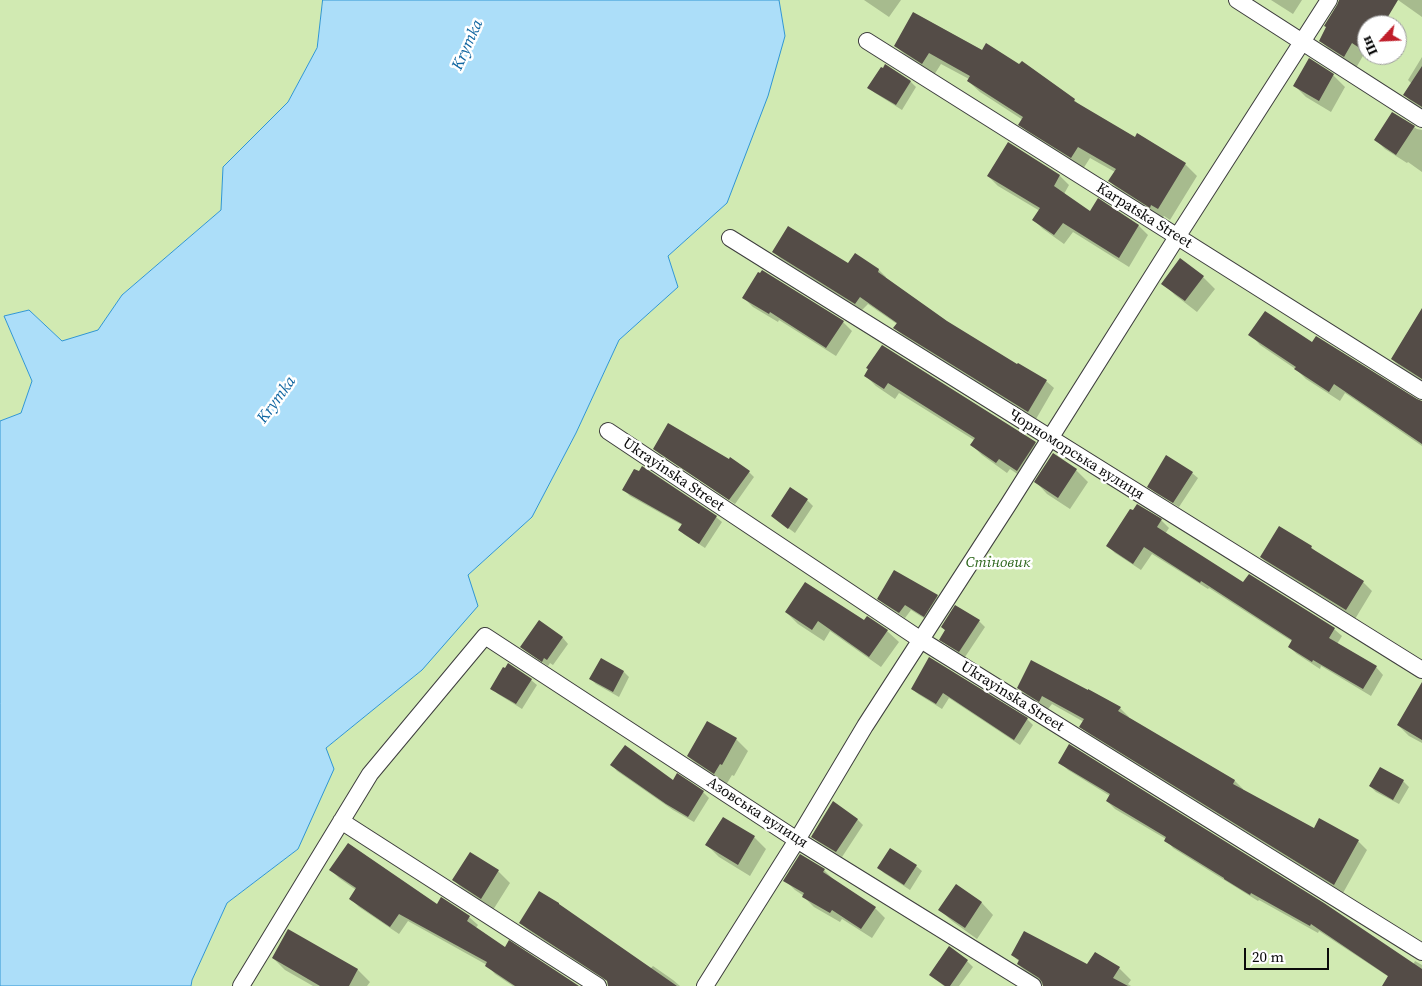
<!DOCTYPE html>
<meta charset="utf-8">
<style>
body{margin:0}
#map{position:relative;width:1422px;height:986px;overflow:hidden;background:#fffaea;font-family:"Source Serif 4",serif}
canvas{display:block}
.north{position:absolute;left:1357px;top:15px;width:50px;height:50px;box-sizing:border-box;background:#fff;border:1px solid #9d9d9d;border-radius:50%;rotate:245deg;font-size:14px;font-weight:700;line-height:20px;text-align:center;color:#0b0b0b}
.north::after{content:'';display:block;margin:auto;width:18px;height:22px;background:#c01e2a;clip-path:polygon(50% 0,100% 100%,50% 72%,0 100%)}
.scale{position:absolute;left:1244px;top:948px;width:85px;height:22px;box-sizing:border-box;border:2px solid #0b0b0b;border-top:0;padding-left:6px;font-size:15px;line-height:18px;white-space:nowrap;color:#0b0b0b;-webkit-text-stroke:4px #fff;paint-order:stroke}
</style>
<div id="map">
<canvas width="1422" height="986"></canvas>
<div class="north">Пн</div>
<div class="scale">20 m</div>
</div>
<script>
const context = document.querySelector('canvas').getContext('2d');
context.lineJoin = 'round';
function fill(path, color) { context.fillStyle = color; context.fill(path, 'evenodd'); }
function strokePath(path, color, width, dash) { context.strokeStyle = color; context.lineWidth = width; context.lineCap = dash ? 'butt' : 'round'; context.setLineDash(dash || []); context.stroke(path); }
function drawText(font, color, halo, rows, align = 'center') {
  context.font = font + ' "Source Serif 4",serif'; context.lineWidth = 5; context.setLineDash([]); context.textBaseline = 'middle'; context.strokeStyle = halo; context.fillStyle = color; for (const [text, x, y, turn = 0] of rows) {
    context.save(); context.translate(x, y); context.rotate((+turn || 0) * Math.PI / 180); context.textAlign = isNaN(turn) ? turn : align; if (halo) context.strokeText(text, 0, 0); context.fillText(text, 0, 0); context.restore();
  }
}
fill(new Path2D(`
 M0,0H323L317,48L288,102L223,167L221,210L122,295L98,331L62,341L29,310L4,316L32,381L21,413L0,421Z
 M779,0H1422V986H191L192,980L227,903L298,849L326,748L422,670L468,575L532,517L576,433L619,340L678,287L668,256L727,203L785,36ZM1367,25H1397V55H1367Z`), '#d1eab2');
const water = new Path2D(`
 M323,0H779L785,36L768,96L727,203L668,256L678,287L619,340L576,433L532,517L468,575L478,606L422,670L326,748L334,769L298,849L227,903L192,980L191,986H0V421L21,413L32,381L4,316L29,310L62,341L98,330L122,295L221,210L223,167L288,102L317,48Z`);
fill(water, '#acdef9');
strokePath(water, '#3096d3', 1);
fill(new Path2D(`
 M864,0H901L889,17Z
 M1271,0H1302L1293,14Z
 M1340,0H1352L1385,21L1389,25H1367V55H1383L1378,63L1364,54L1356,68L1332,52L1320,40L1328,27Z
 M1398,0H1422V17Z
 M914,13L1074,100L1081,106L1135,138L1138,134L1185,164L1197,176L1170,220L1164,216L1162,218L1121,193L1110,181L1115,172L1090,158L1083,169L1032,136L1020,125L1023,120L980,92L968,81L969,79L941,64L934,75L908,58L896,46Z
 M1422,57V109L1414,105L1405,95L1412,84L1408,80Z
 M1309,60L1333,75L1345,87L1331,112L1306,97L1294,85Z
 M883,69L911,82L916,87L902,110L875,93L869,88Z
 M1393,113L1417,129L1422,130V172L1408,162L1407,163L1385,149L1375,139Z
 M988,176H1060L1069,185L1064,194L1090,213L1139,226L1148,235L1129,267L1073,232L1064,244L1043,229L1034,220L1040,211L998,186Z
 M774,252L879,270L886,277L885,278L947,322L1018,366L1046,381L1054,388L1036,419L902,335L895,328L897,324L868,304L862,310L781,259Z
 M1203,277L1215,289L1197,312L1175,295L1163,283Z
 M744,298L843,322L852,331L836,356L779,320L778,322L753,307Z
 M1250,334L1312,344L1422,402V446L1345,393L1340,401L1306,379L1297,370L1260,345Z
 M1422,338V382L1403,370L1392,359Z
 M869,370L1035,443L1046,453L1028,481L1010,469L1007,473L982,455L972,445L974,440L899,393L895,399L876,386L865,375Z
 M654,449L749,472L754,477L735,504L660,454Z
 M1076,470L1088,482L1070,509L1047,494L1036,482Z
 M1192,473L1198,478L1179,507L1154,492L1149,486Z
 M790,489L807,500L813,506L795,533L772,516Z
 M624,490L716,517L722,522L705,548L685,535L679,530L682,525L630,496Z
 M1137,505L1161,520L1169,528L1165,534L1243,584L1334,629L1342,636L1337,644L1376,667L1383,675L1371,696L1321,666L1320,669L1297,654L1289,647L1293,642L1209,588L1208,589L1152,554L1141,570L1115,553L1108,546Z
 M1311,547L1318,554L1363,582L1372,591L1355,619L1270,566L1261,557Z
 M937,596L942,602L930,622L911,610L905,618L884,604L878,598Z
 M786,612L864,622L887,631L899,642L881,667L830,631L824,641L798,624Z
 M539,621L563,638L568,644L553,665L550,663L548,666L527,652L521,647Z
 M979,621L985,627L965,657L947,645L941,639L946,631L942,627Z
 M601,659L624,672L629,677L619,697L596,684L591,679Z
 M930,659L1027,719L1033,725L1020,745L949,698L942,709L918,694L912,689Z
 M531,680L537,685L522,709L498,694L492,688Z
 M1018,688L1120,708L1129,717L1128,718L1235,781L1243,789V791L1315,829L1358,841L1367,850L1343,893L1090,735L1081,727L1084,722L1052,704L1048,709L1027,696Z
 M1422,697V743L1409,736L1398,725Z
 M736,739L748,751L734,776L732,775L726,785L700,768L688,756Z
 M1060,762L1413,965L1415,961L1422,965V986H1387L1389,977L1319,931L1318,933L1259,900L1258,901L1173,848L1166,839L1115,809L1107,801L1110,796L1068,770Z
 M612,765L673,782L703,792L709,798L694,822L673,810L617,771Z
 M1381,768L1403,781L1409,787L1399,804L1376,792L1370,786Z
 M833,803L858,820L863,825L842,857L818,842L812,836Z
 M754,837L766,849L750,876L719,857L707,845Z
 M801,855L824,870L834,880L875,908L885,918L872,938L842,919L840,922L814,907L804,897V896L795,890L785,880Z
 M916,866L922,871L910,890L884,873L879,868Z
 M331,870L469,917L478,925L475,929L505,948L577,986H513L495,974L487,965L408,921L399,934L359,907L350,898L356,890L339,878Z
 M498,871L510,883L493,910L465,892L454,880Z
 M956,886L982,903L993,915L977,939L952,921L940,910Z
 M565,910L650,969L653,966L673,980L680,986H632L611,972L605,980L529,931L521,923Z
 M289,931L358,970L370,982L367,986H313L285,970L273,958Z
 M1096,953L1119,968L1131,980L1128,984L1131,986H1044L1030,976L1018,964L1020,962L1012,955L1088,966Z
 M967,961L973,967L959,986H944L930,975Z`), '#0003');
fill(new Path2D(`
 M1339,0H1398L1383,25H1367V53L1352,43L1344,57L1319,41L1326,27L1324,26L1337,5Z
 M913,12L982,50L986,43L1019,64L1022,61L1075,99L1074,101L1135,137L1137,133L1186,163L1158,209L1151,205L1150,208L1108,181L1116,169L1078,147L1071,158L1018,125L1023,117L967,81L970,76L929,53L922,64L894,46Z
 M1309,58L1334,74L1319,101L1293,86Z
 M885,64L911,81L896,105L867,88L881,67L883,68Z
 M1422,66V107L1403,95Z
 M1392,112L1415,126L1396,155L1374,140Z
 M1008,142L1060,175L1054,186L1090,211L1098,198L1139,225L1119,258L1063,223L1054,235L1032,220L1040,208L987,176Z
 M788,226L848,263L855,253L879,269L878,272L947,321L1017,364L1018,363L1047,380L1028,412L893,328L897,323L860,297L855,304L772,252Z
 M1180,258L1204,276L1185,301L1161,284Z
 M762,270L844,321L826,348L770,312L769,314L742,298L758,272L760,273Z
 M1422,308V379L1391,359Z
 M1265,311L1312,342L1316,336L1417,399L1422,401V444L1334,384L1329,392L1294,369L1296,367L1248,335Z
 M882,345L1036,442L1017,471L999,459L996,463L970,445L975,438L888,383L884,389L864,376L868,369L866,368Z
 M668,423L729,459L730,457L750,471L729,500L653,449Z
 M1053,453L1077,469L1058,498L1034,482Z
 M1166,455L1193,472L1173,503L1147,487Z
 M642,466L717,516L699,544L678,530L682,524L622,490L634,469L639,471Z
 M790,487L808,499L788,529L771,516Z
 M1137,504L1162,519L1157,527L1243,582L1249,574L1335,628L1329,638L1377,666L1363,689L1313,660L1312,662L1288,647L1292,640L1201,581L1200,583L1144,547L1133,564L1106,546L1130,509L1133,510Z
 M1279,526L1312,546L1311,548L1364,581L1346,610L1260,557Z
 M894,570L938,595L924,617L905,605L899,613L877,599Z
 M805,582L864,620L867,616L888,630L869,657L818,621L812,630L785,612Z
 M955,605L980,620L959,652L939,640L945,630L941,627Z
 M539,620L563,637L547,660L544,658L542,662L520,647Z
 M929,657L1028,718L1014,740L943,693L936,704L911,689Z
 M601,658L624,671L613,692L589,679Z
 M1031,660L1088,690V689L1121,707L1118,711L1235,780L1233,784L1314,828L1319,818L1359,840L1334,885L1079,727L1084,719L1042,696L1039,702L1017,688Z
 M508,663L532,679L516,704L490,689L503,667L505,668Z
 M1422,682V740L1397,725Z
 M707,721L737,738L722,765L720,764L714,774L687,756Z
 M1069,744L1324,903L1422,969V986H1382L1388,976L1311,924L1310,926L1251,893L1250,895L1224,879V878L1164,841L1166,837L1106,801L1110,794L1058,763Z
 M625,745L673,780L677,773L704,791L688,817L666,804L610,765Z
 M1380,767L1404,780L1393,800L1369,786Z
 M833,801L858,819L836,852L811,837Z
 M723,817L755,836L738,865L705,845Z
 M348,843L437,904L441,897L470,916L467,921L505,947L509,940L579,986H515L485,966L487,962L399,914L390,927L349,899L356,888L329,870Z
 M890,848L917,865L904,885L877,868Z
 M470,852L499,870L481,899L452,880Z
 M800,854L825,869L823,872L876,907L861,929L832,910L830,913L802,897L804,893L783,881Z
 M956,884L982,902L965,928L938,910Z
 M539,891L559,903V904L677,986H608L607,981L603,978L519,923Z
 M288,929L358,969L349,986H320L272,958Z
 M1024,931L1087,964L1095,952L1120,967L1113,978L1128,986H1043L1042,982L1039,978L1017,964L1019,960L1011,955Z
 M949,946L968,960L950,986H945L929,975Z`), '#544c47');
const service = new Path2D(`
 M1237,0L1422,119
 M867,41L1422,391
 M730,238L1422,670
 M608,431L921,640L1422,952
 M341,821L598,986
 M241,986L370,774L485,636L797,840L1033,986
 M705,986L797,840L865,726L1008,505L1177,237L1329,0`);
strokePath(service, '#3e3e3e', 18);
strokePath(service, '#fff', 16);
drawText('15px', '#0b0b0b', '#fff', [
 ["Karpatska Street",1144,216,32],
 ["Чорноморська вулиця",1076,455,32],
 ["Ukrayinska Street",673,475,34],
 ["Ukrayinska Street",1012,697,32],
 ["Азовська вулиця",757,813,33]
]);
drawText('italic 15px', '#2b651a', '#fff', [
 ["Стіновик",998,563]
]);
drawText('italic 16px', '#1066a1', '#fff', [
 ["Krymka",468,45,-66],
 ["Krymka",277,400,-54]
]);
</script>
